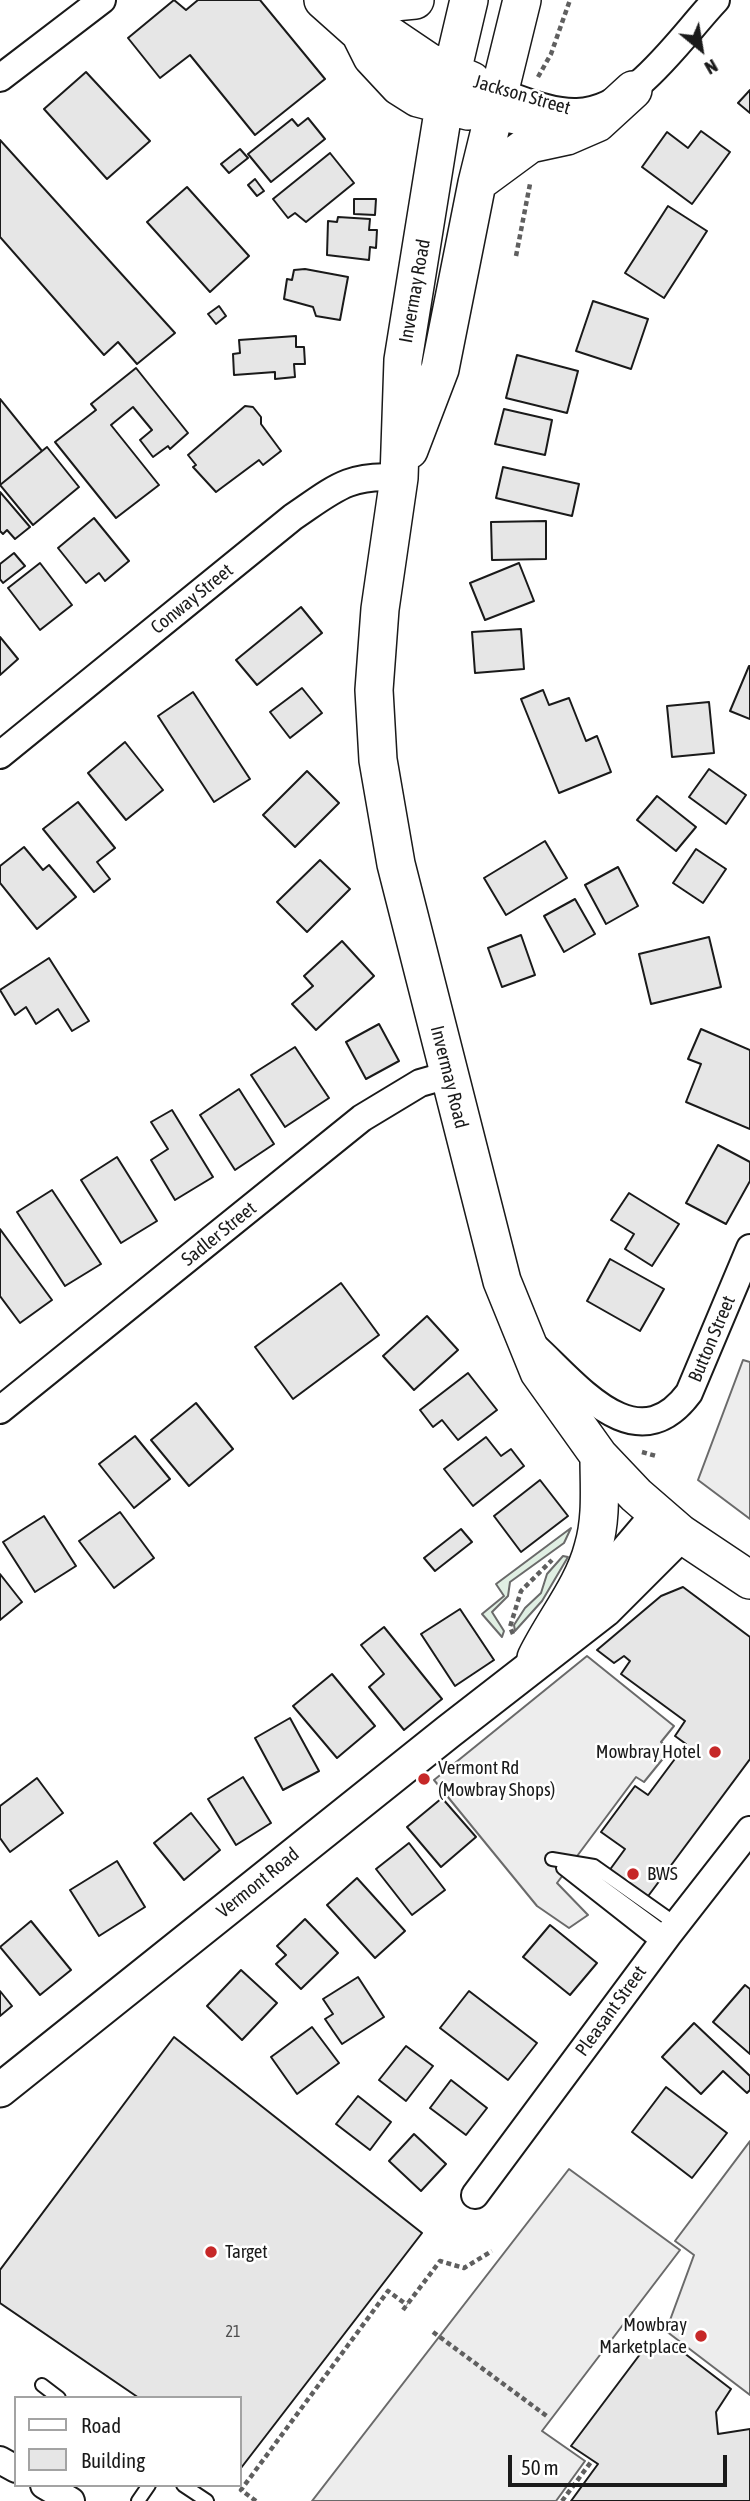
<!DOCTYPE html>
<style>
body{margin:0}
#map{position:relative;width:750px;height:2501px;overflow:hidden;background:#fff;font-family:"Asap Condensed",sans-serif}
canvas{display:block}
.legend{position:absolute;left:14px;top:2396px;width:228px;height:91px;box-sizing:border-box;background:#fff;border:2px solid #a3a3a3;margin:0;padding:9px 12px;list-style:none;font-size:21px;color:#1a1a1a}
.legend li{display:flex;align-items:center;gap:14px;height:35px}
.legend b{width:35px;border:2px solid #a3a3a3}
.north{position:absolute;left:666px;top:14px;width:70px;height:70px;-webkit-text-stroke:5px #fff;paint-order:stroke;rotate:150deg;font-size:19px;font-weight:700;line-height:28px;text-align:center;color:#1a1a1a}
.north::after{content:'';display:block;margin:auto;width:24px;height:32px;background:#1a1a1a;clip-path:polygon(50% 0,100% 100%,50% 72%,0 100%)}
.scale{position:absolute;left:508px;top:2455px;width:219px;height:32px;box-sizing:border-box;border:4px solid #1a1a1a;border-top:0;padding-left:9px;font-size:21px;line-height:24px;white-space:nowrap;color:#1a1a1a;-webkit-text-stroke:5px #fff;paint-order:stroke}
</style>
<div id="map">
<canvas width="750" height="2501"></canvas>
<ul class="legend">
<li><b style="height:9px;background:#fff"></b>Road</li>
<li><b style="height:19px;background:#e6e6e6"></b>Building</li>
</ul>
<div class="north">N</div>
<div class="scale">50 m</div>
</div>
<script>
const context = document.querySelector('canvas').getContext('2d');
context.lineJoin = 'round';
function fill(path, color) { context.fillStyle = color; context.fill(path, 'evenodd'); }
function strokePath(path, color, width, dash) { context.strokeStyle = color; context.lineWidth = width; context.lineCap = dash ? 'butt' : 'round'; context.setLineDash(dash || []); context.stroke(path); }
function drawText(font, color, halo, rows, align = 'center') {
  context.font = font + ' "Asap Condensed",sans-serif'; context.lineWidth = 5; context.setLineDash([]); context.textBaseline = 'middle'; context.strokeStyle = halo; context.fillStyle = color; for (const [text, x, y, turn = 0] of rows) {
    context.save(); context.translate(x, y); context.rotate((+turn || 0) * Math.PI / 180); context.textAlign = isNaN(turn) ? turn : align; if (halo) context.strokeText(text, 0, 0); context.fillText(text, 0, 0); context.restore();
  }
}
const green = new Path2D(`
 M571,1528L564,1543L510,1582L508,1596L492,1612L504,1631L502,1637L482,1614L504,1596L496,1584Z
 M563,1556L568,1557L542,1601L515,1631L514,1625L525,1608L541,1593L547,1574Z`);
fill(green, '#e0efe3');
strokePath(green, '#6a6a6a', 2);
const parking = new Path2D(`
 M743,1360L750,1362V1519L698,1480Z
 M587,1656L674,1726L661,1742L670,1750L644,1782L636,1777L557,1883L588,1915L569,1928L537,1906L434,1780Z
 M750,2141V2395L666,2331L694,2255L675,2241Z
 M569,2169L680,2250L542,2431L585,2461L556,2501H312Z`);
fill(parking, '#ededed');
strokePath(parking, '#6a6a6a', 2);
const building = new Path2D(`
 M174,0L186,10L198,0H260L325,79L255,135L190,55L160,78L128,38Z
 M86,72L150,141L107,179L44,109Z
 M750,90V113L738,103Z
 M308,118L325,139L271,182L248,154L292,119L298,126Z
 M701,131L730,152L692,204L642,167L667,132L688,148Z
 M0,140L175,333L137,364L118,342L104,355L0,237Z
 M240,149L248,158L229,173L221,164Z
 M330,153L354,183L306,222L295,213L288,218L273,199Z
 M255,179L264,191L257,196L248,185Z
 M187,187L249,256L210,292L147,222Z
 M354,199H376L375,215L354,214Z
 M668,206L707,231L664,298L625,273Z
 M338,217L370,219L369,230H377L376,248L370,247L369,260L327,255L328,221L337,222Z
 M305,269L348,277L340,320L316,316L313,307L284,299L287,279L292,280L294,270Z
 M593,301L648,319L631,369L576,351Z
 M219,306L226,316L216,324L208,314Z
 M296,336V347H304L305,364H294L295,377L275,379V372L234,375L233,354L240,353L239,340Z
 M517,355L578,371L567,413L506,398Z
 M136,368L188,433L170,449L168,446L153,457L140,440L152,430L133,407L111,425L159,485L116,518L55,442L96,410L91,404Z
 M0,399L42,451L0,485Z
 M245,406L253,407L261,417V424L281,451L263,465L259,460L216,492L193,467L196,465L188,455Z
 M504,409L552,420L545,455L495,444Z
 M47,447L79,487L33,525L0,485Z
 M503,467L579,484L572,516L496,498Z
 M0,492L30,527L15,539L7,530L3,534L0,531Z
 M94,518L129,561L105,581L99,573L86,583L58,548Z
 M546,521V559L492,560L491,522Z
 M14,553L25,566L3,583L0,579V564Z
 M40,563L72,605L40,630L8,588Z
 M519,563L534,601L485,620L470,583Z
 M301,607L322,633L257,685L236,660Z
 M521,629L524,669L475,673L472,632Z
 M0,637L18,659L0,675Z
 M749,666H750V719L730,711Z
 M302,688L322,713L290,738L270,712Z
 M543,690L549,705L569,698L586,741L597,736L611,772L559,793L521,699Z
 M193,692L250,779L214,802L158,716Z
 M709,702L714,753L672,757L667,706Z
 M125,742L163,790L126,820L88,773Z
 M709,769L746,795L726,824L689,797Z
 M307,771L339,803L295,847L263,815Z
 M657,796L696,827L676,851L637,820Z
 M78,802L115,848L97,862L110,879L94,892L43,829Z
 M545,841L567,878L506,915L484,878Z
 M24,847L43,870L49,865L76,897L37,929L0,883V866Z
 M696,849L726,869L703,903L673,883Z
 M320,860L350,889L307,932L277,902Z
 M618,867L638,906L606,924L585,885Z
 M575,899L595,934L564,952L544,916Z
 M521,935L535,975L502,987L488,948Z
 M709,937L721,987L651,1004L639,954Z
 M342,941L374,976L316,1030L292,1004L313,986L304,976Z
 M49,958L89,1021L72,1031L58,1009L36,1024L26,1007L15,1015L0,990Z
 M379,1024L399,1061L366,1079L346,1042Z
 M701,1029L750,1050V1129L686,1102L701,1064L688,1059Z
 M295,1047L329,1098L285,1127L251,1075Z
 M239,1089L274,1144L235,1170L200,1115Z
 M172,1110L213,1177L175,1200L151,1160L168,1149L151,1122Z
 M718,1145L750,1162V1181L726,1224L686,1203Z
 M117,1157L157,1221L121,1243L81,1180Z
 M52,1190L101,1264L65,1286L17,1212Z
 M629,1193L679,1224L652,1266L625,1249L634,1234L611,1220Z
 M0,1229L52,1300L20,1323L0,1296Z
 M610,1259L664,1289L640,1331L587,1301Z
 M341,1283L379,1335L293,1399L255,1347Z
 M427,1316L458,1350L414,1390L383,1356Z
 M468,1373L497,1410L458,1440L442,1420L433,1427L420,1410Z
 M196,1403L233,1449L189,1486L151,1440Z
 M135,1436L170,1479L134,1508L99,1464Z
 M486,1437L501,1456L511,1449L524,1466L473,1506L444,1469Z
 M540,1480L568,1516L521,1552L494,1516Z
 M120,1512L154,1558L114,1588L79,1541Z
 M44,1516L76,1566L35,1592L3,1542Z
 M461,1529L472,1542L435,1571L424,1558Z
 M0,1574L22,1602L0,1620Z
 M683,1587L750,1637V1759L643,1903L606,1875L625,1849L601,1832L635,1786L648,1795L686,1744L675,1736L685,1721L621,1674L630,1661L624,1656L614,1663L597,1650L661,1596Z
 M460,1609L494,1660L455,1686L421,1634Z
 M384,1627L442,1699L404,1730L369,1687L384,1674L361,1645Z
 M332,1674L375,1726L337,1758L293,1706Z
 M290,1718L319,1771L283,1790L255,1738Z
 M243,1777L271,1823L236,1845L208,1799Z
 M37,1778L63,1813L10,1852L0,1838V1806Z
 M442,1798L476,1837L441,1867L407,1827Z
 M191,1813L220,1850L184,1880L154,1843Z
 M409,1843L445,1890L412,1915L376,1869Z
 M117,1861L145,1907L99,1936L70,1890Z
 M357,1878L405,1931L375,1958L327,1905Z
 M305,1919L338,1953L301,1989L276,1964L286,1955L277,1946Z
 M31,1921L71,1970L40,1995L0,1947Z
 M550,1925L597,1963L570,1995L523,1957Z
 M241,1970L277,2003L242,2040L207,2006Z
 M358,1977L384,2017L342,2044L325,2019L333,2014L323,1999Z
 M745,1985L750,1989V2054L713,2022Z
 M0,1991L12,2006L0,2016Z
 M469,1991L537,2043L508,2080L440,2028Z
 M694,2023L750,2076V2090L747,2093L723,2071L701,2094L662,2057Z
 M312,2027L339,2063L297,2094L271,2057Z
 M174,2037L422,2233L241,2468L240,2398H139L0,2303V2270Z
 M406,2046L433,2066L406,2101L379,2080Z
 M451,2080L487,2108L466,2135L430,2108Z
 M666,2087L727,2133L692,2178L632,2132Z
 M358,2096L391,2122L370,2150L336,2124Z
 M414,2134L446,2164L421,2191L389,2161Z
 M671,2343L731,2389L716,2412L718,2434L750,2429V2501H571L598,2464L571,2446L647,2345Z`);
fill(building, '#e6e6e6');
strokePath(building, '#1a1a1a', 2);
const service = new Path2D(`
 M552,1859L594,1866L676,1924
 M568,1866L585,1874L668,1935
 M563,1868L661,1945
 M42,2385L59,2398
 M183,2485L207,2501
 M138,2501L149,2485`);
const minor = new Path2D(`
 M0,78L102,0
 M499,92C523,100 551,113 577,112C633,111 680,38 716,0
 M493,116L533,124L570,125
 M0,755L293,517C333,490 349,473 399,478
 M534,1346C576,1384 636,1464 689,1393L750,1248
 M0,1410L362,1118L420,1083L448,1075
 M475,2195L668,1935L750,1830
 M0,2460L16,2469
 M44,2485L71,2501`);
const tertiary = new Path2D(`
 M572,1616L658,1515
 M0,2090L448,1732L605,1610L681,1534`);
const secondary = new Path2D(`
 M323,0L360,33L372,57L399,86L418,98L468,111
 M469,0L444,106L403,360L399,478L380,609L374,690L378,760L396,864L502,1281L539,1372L599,1456L636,1495L681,1534L750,1580
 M332,8L415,0
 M360,33L389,35L429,62L472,81
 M477,183L530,144L567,136L597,123L633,90
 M409,450L440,369L477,183L522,0
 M536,1658C554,1621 583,1587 593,1548C602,1518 599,1487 599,1456`);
strokePath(service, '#1a1a1a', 16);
strokePath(minor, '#1a1a1a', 30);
strokePath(tertiary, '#1a1a1a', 37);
strokePath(secondary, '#1a1a1a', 40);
strokePath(new Path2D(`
 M538,77L551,54L570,0
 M516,256L530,184
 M642,1452L656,1456
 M513,1634L510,1627L521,1591L552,1560
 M403,2310L440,2261L464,2268L492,2251
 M433,2332L548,2417
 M256,2501L241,2490L388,2291L407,2305
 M562,2501L591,2462`), '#5f5f5f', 4.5, [5, 3.5]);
strokePath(service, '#fff', 12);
strokePath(minor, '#fff', 26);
strokePath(tertiary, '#fff', 33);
strokePath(secondary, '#fff', 37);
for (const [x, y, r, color] of [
 [715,1752,7,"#c62828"],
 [424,1779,7,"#c62828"],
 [633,1874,7,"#c62828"],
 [211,2252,7,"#c62828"],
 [701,2336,7,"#c62828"]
]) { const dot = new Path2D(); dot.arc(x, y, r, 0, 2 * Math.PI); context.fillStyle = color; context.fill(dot); strokePath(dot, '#fff', 2.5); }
drawText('16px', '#4d4d4d', null, [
 ["21",233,2332]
]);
drawText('19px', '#1a1a1a', '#fff', [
 ["Jackson Street",522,95,16],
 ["Invermay Road",415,291,-80],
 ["Conway Street",192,599,-39],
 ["Invermay Road",449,1077,76],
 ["Sadler Street",219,1234,-39],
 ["Button Street",712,1339,-67],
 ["Vermont Road",258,1883,-39],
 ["Pleasant Street",611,2011,-54]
]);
drawText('19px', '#1a1a1a', '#fff', [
 ["Mowbray Hotel",701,1752,"right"],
 ["Vermont Rd",438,1768],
 ["(Mowbray Shops)",438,1790],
 ["BWS",647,1874],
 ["Target",225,2252],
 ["Mowbray",687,2325,"right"],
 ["Marketplace",687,2347,"right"]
], 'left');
</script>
